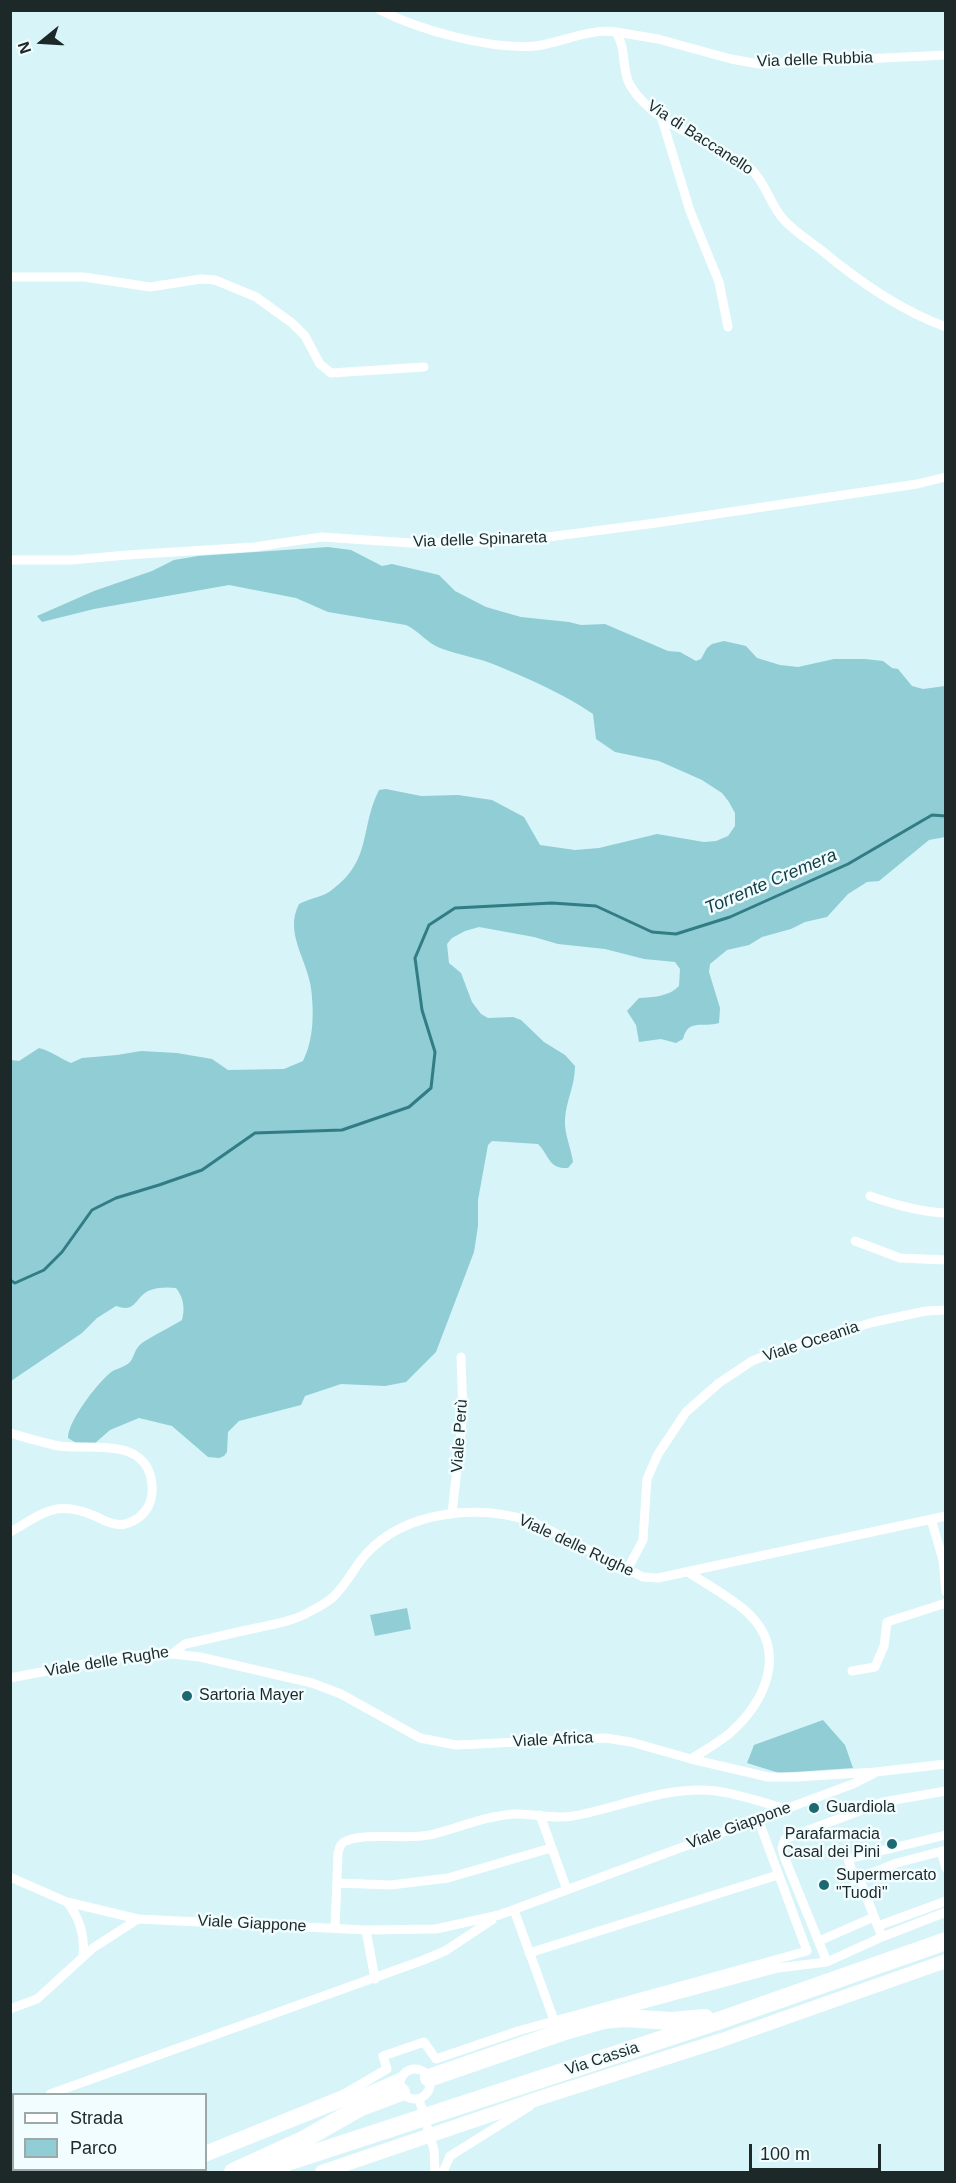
<!DOCTYPE html>
<meta charset="utf-8">
<style>
body{margin:0}
#map{position:relative;width:956px;height:2183px;overflow:hidden;background:#d7f4f8;font-family:Helvetica,sans-serif}
canvas{display:block}
.frame{position:absolute;inset:0;border:12px solid #1d2829;pointer-events:none}
.legend{position:absolute;left:12px;top:2093px;width:195px;height:78px;box-sizing:border-box;background:#f2fdff;border:2px solid #9da8a9;margin:0;padding:8px 10px;list-style:none;font-size:18px;color:#1d2829}
.legend li{display:flex;align-items:center;gap:12px;height:30px}
.legend b{width:30px;border:2px solid #9da8a9}
.north{position:absolute;left:12px;top:12px;width:60px;height:60px;-webkit-text-stroke:4px #f2fdff;paint-order:stroke;rotate:252deg;font-size:16px;font-weight:700;line-height:24px;text-align:center;color:#1d2829}
.north::after{content:'';display:block;margin:auto;width:21px;height:27px;background:#1d2829;clip-path:polygon(50% 0,100% 100%,50% 72%,0 100%)}
.scale{position:absolute;left:749px;top:2144px;width:132px;height:27px;box-sizing:border-box;border:3px solid #1d2829;border-top:0;padding-left:8px;font-size:18px;line-height:21px;white-space:nowrap;color:#1d2829;-webkit-text-stroke:4px #f2fdff;paint-order:stroke}
</style>
<div id="map">
<canvas width="956" height="2183"></canvas>
<div class="frame"></div>
<ul class="legend">
<li><b style="height:8px;background:#fff"></b>Strada</li>
<li><b style="height:16px;background:#91cdd5"></b>Parco</li>
</ul>
<div class="north">N</div>
<div class="scale">100 m</div>
</div>
<script>
const context = document.querySelector('canvas').getContext('2d');
context.lineJoin = 'round';
function fill(path, color) { context.fillStyle = color; context.fill(path, 'evenodd'); }
function strokePath(path, color, width, dash) { context.strokeStyle = color; context.lineWidth = width; context.lineCap = dash ? 'butt' : 'round'; context.setLineDash(dash || []); context.stroke(path); }
function drawText(font, color, halo, rows, align = 'center') {
  context.font = font + ' Helvetica,sans-serif'; context.lineWidth = 5; context.setLineDash([]); context.textBaseline = 'middle'; context.strokeStyle = halo; context.fillStyle = color; for (const [text, x, y, turn = 0] of rows) {
    context.save(); context.translate(x, y); context.rotate((+turn || 0) * Math.PI / 180); context.textAlign = isNaN(turn) ? turn : align; if (halo) context.strokeText(text, 0, 0); context.fillText(text, 0, 0); context.restore();
  }
}
fill(new Path2D(`
 M328,547L351,550L382,566L392,564L439,575L455,591L486,607L521,617L569,622L581,625L605,624L668,651L680,652L696,661L701,659L707,648L712,644L724,641L746,646L757,658L780,665L798,667L834,659H865L883,661L892,668L898,669L912,686L923,689L945,686V837L929,840L879,881L867,882L848,894L827,917L805,922L791,929L762,937L749,945L727,950L710,964L709,972L720,1008L719,1023C703,1028 688,1018 683,1039L676,1043L661,1039L639,1042L636,1025L627,1011L639,998C654,997 668,997 679,986L680,969L675,962L644,959L605,949L558,944L534,937L479,927L465,931L452,938L447,944L449,963L461,973L472,1002L481,1014L488,1018L513,1017L521,1020L544,1042L565,1055L575,1066C575,1086 566,1101 565,1119C564,1134 571,1147 573,1162L568,1168C548,1169 550,1156 538,1144L492,1141L488,1145L478,1200V1226L474,1252L436,1352L406,1382L385,1386L341,1384L305,1396L301,1405L239,1421L228,1432L227,1452L224,1456L219,1458L208,1457L172,1426L139,1418L110,1430L94,1444H78L68,1438C68,1421 96,1385 110,1373C116,1368 124,1368 130,1362C135,1356 134,1349 142,1343C154,1335 169,1328 182,1320C185,1309 184,1298 176,1288C168,1287 156,1287 148,1291C134,1299 136,1313 116,1306L97,1318L82,1333L11,1381V1060L19,1061L39,1048C51,1051 59,1058 71,1063L82,1058L117,1055L141,1051L177,1053L212,1059L228,1070L284,1069L303,1061C314,1039 314,1012 311,988C307,959 284,933 299,904C310,898 324,897 333,889C372,860 360,827 379,790L386,789L421,796L458,795L492,800L524,817L540,845L575,850L599,848L657,834L704,842L716,841L728,836L735,826V813L729,802L722,793L702,780L659,761L615,752L596,739L593,714C564,694 531,680 498,666C480,658 459,655 440,648C427,643 419,631 406,625L328,612L296,598L229,585L94,609L42,622L37,616L94,591L152,571L174,560L198,556Z
 M407,1608L411,1629L375,1636L370,1615Z
 M823,1720L845,1745L853,1768L779,1773L747,1763L754,1745Z`), '#91cdd5');
strokePath(new Path2D(`
 M10,1280L15,1283L44,1270L62,1252L92,1210L116,1198L159,1185L202,1170L255,1133L342,1130L409,1107L431,1088L435,1052L422,1010L415,958L429,925L455,908L552,903L596,906L652,932L676,934L730,917L848,864L932,815L946,816`), '#317c85', 3);
strokePath(new Path2D(`
 M380,10C419,30 491,50 535,46C561,43 589,28 616,32C627,49 621,69 630,85C652,124 716,144 751,169C766,183 770,205 784,220C794,231 808,240 820,249C858,281 899,310 946,327
 M616,32L658,39L731,59L759,64L946,55
 M661,116L690,211L719,282L728,327
 M10,277H84L150,287L201,279L215,280L256,297L292,323L305,336L320,364L331,373L424,367
 M10,560H72L127,555L254,547L322,537L411,543L517,541L656,523L917,484L946,477
 M870,1196C895,1205 919,1212 946,1213
 M855,1241L900,1258L946,1260
 M10,1433C27,1438 43,1443 59,1446C89,1450 142,1437 151,1478C153,1487 153,1496 149,1505C144,1515 137,1521 125,1524C114,1526 105,1521 95,1516C56,1499 44,1513 10,1532
 M452,1514L463,1413L461,1357
 M931,1519L943,1560L946,1592
 M627,1570L643,1540L647,1479L658,1454L686,1412L719,1383L752,1361L787,1347L874,1322L926,1311L946,1310
 M688,1572C706,1584 734,1599 749,1614C788,1652 765,1702 730,1733C718,1743 704,1751 691,1759
 M172,1654L185,1644C209,1639 232,1633 256,1628C274,1624 294,1621 309,1612C317,1608 326,1603 332,1598C346,1586 354,1567 366,1554C406,1510 479,1504 533,1522L643,1577L658,1578L946,1516
 M852,1671L875,1667L884,1646L887,1622L946,1603
 M10,1678L126,1656L172,1654L200,1657L312,1683L341,1694L420,1738L456,1745L605,1738L631,1742L691,1759L768,1777H796L876,1772L946,1764
 M540,1815L567,1890
 M941,1851L946,1868
 M10,1877L67,1902L138,1919L366,1930L436,1929L499,1915L853,1784L873,1774
 M859,1878L882,1937L827,1962L785,1859L782,1848L785,1839L883,1802L946,1791
 M859,1878L855,1880L848,1859L946,1835
 M859,1878L897,1863L946,1850
 M337,1883L391,1885L448,1878L551,1848
 M67,1902C80,1918 85,1935 83,1956
 M514,1910L554,2020
 M878,1926L946,1901
 M335,1928L338,1853C339,1849 340,1844 344,1842C362,1831 410,1841 434,1834C461,1827 486,1816 514,1814C534,1813 553,1820 573,1816C620,1808 666,1785 716,1791C739,1794 764,1803 787,1809
 M366,1930L375,1979
 M882,1937L946,1912
 M819,1941L874,1917
 M529,1953L778,1875
 M10,2009L37,1999L93,1948L138,1919
 M614,2012L778,1968L827,1962
 M400 2084a15 15 0 1 1 30 0a15 15 0 1 1-30 0Z
 M50,2094L421,1961L445,1951L492,1920
 M419,2099L434,2150L435,2172
 M10,2109L14,2108
 M206,2150L344,2094L387,2069L383,2056L424,2042L436,2059L518,2031L807,1951L758,1819
 M206,2157L336,2105L401,2077
 M147,2172L154,2170
 M167,2172L174,2170
 M443,2172L450,2156L530,2106`), '#fff', 9);
strokePath(new Path2D(`
 M322,2172L543,2097L722,2040L946,1961`), '#fff', 14);
strokePath(new Path2D(`
 M429,2078L565,2031L603,2020L624,2018L671,2021L705,2018
 M233,2172L303,2140L361,2107L401,2092
 M257,2172L718,2021L946,1941`), '#fff', 18);
for (const [x, y, r, color] of [
 [187,1696,6,"#1d6971"],
 [814,1808,6,"#1d6971"],
 [892,1844,6,"#1d6971"],
 [824,1885,6,"#1d6971"]
]) { const dot = new Path2D(); dot.arc(x, y, r, 0, 2 * Math.PI); context.fillStyle = color; context.fill(dot); strokePath(dot, '#f2fdff', 2); }
drawText('16px', '#1d2829', '#f2fdff', [
 ["Via delle Rubbia",815,60,-2],
 ["Via di Baccanello",700,138,33],
 ["Via delle Spinareta",480,540,-2],
 ["Viale Oceania",811,1342,-18],
 ["Viale Perù",460,1436,-86],
 ["Viale delle Rughe",576,1546,25],
 ["Viale delle Rughe",107,1662,-9],
 ["Viale Africa",553,1740,-3],
 ["Viale Giappone",739,1826,-20],
 ["Viale Giappone",252,1924,3],
 ["Via Cassia",602,2059,-18]
]);
drawText('16px', '#1d2829', '#f2fdff', [
 ["Sartoria Mayer",199,1696],
 ["Guardiola",826,1808],
 ["Parafarmacia",880,1835,"right"],
 ["Casal dei Pini",880,1853,"right"],
 ["Supermercato",836,1876],
 ["\"Tuodì\"",836,1894]
], 'left');
drawText('italic 18px', '#103f44', '#f2fdff', [
 ["Torrente Cremera",771,882,-23]
]);
</script>
